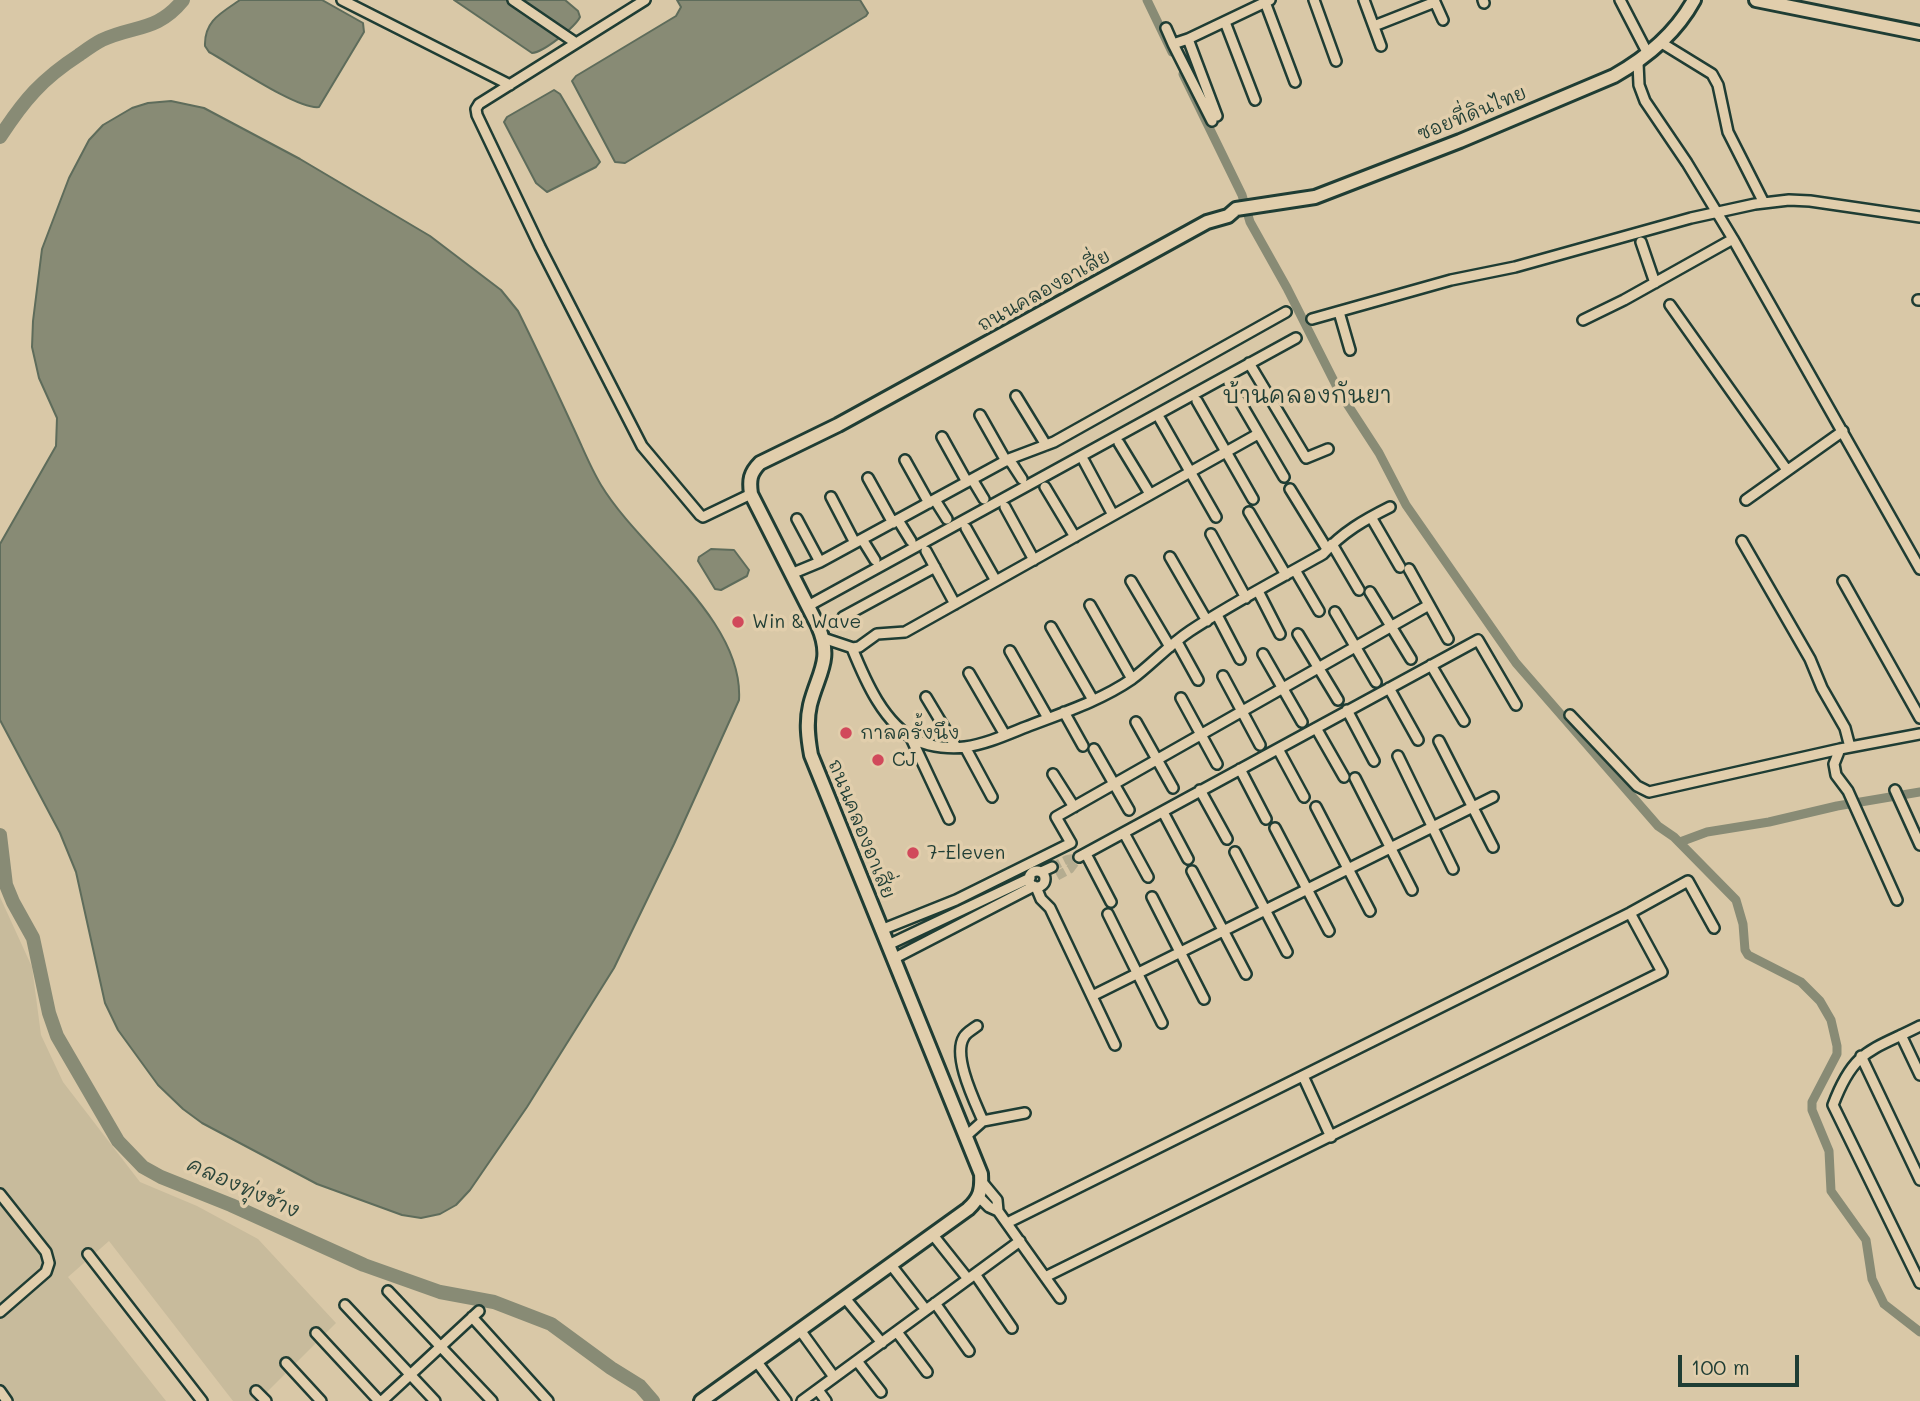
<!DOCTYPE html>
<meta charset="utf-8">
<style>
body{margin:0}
#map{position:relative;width:1920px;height:1401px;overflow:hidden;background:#d9c8a7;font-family:Mali,sans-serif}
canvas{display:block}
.scale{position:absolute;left:1678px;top:1355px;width:121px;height:32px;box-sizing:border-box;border:4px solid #1f3d34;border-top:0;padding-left:9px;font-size:21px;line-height:24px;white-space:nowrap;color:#1f3d34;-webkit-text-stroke:5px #e1ceac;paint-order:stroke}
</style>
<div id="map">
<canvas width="1920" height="1401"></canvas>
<div class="scale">100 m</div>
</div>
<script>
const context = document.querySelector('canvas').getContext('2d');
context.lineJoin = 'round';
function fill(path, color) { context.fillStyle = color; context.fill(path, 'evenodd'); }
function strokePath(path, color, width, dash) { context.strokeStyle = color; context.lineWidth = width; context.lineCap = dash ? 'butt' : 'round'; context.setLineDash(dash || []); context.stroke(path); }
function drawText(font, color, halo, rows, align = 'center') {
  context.font = font + ' Mali,"Playpen Sans Thai",sans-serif'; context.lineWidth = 7; context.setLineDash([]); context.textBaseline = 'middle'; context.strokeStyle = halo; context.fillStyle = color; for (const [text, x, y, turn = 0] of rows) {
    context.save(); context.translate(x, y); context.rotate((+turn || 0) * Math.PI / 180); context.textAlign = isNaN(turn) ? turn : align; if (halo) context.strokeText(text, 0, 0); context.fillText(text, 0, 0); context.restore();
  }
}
fill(new Path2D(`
 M0,897L32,967L41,1035L63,1082L140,1182L197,1206L258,1239L336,1323L258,1401H233L109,1241L68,1277L166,1401H0Z`), '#c8bb9c');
const water = new Path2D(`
 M240,0H322L363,23L364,32L319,107C298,110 231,64 209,52L205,46C204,21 221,13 240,0Z
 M454,0H565L578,11L580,17C575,27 544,52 532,53Z
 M677,0H860L868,13L866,16L625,163L615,162L572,81L576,76L676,16L681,7Z
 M554,90L560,94L600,162L596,167L547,192L536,183L504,122L507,117Z
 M171,101L204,108L300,159L430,236L501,290L518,311C537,349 555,388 573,427C582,446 590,467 601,485C640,550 744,619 739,700L674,844L614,968L527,1107L470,1190L456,1205L440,1214L421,1218L402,1215L317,1184L202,1123L183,1109L158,1085L118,1030L105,1003L76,872L60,833L0,720V544L56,446L57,418L39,378L32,347L33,321L42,249L69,178L89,140L103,125L132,108L148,103Z
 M711,549L734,550L749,570L747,576L721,590L715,589L698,561L699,557Z`);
fill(water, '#888b75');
strokePath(water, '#5e6c5b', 2);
strokePath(new Path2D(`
 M1147,0L1172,52
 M1183,74L1242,195L1250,222L1287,288L1340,393L1379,453L1406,505L1516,663L1658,826L1674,837L1736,900L1743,924L1745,950L1748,955L1801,982L1820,1001L1831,1020L1837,1046V1054L1812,1102V1110L1829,1151L1831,1191L1866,1240L1872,1279L1884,1304L1920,1332
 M1680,842L1707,832L1769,822L1837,806L1920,792`), '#888b75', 9);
strokePath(new Path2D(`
 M0,137C24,100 42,79 79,55C86,50 94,44 102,40C134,25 157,32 183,0
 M0,835L6,885L13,902L33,938L49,1013L57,1036L118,1141L143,1167L161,1177L231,1205L364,1265L440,1292L494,1302L551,1324L611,1368L640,1386L653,1401`), '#888b75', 14);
strokePath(new Path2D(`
 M1052,867L1066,860L1079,857
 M1057,876L1070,869L1079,857`), '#b4ac90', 9, [9, 4.5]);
const street = new Path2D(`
 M342,0L510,85
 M513,0L576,43
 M645,0L479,104L476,109L477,115L540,247L642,446L700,515L703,517L751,494
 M1314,0L1336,61
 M1364,0L1381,46
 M1434,0L1443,20
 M1483,0L1484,3
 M1620,0L1648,54
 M1265,2L1295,82
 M1225,22L1255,100
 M1374,26L1435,2
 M1166,28L1173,44L1188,39
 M1660,42L1712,74L1718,85L1728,132L1764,203
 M1173,44L1212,121
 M1638,63L1639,85L1645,101L1687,163L1733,239L1920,569
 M1217,116L1188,39L1270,0
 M1641,242L1655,283
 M1918,300H1920
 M1670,305L1787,470
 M1339,312L1350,350
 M1312,319L1451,280L1515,267L1691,218L1755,204L1789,200L1810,201L1920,217
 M1583,320L1624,300L1733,239
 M1249,363L1306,458L1328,449
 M1229,383L1284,477
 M1016,396L1046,445
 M1197,401L1253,499
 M980,415L1006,461
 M1160,419L1216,517
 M942,437L967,482
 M1119,443L1150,494
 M1009,459L1022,479
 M905,460L929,503
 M1084,461L1113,515
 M868,478L893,523
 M972,479L984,499
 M1045,487L1075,537
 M1290,489L1327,549
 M831,497L855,543
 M935,500L947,519
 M1746,500L1843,431
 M1005,507L1034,560
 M1249,512L1286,575
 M1371,517L1400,567
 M797,519L820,562
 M898,520L911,541
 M966,528L996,581
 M1211,534L1246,598
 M862,539L875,560
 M1742,541L1810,659L1822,688L1845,728L1850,747
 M1332,544L1359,590
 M926,551L955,604
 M1170,557L1207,621
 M1409,569L1448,639
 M1295,570L1319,611
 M791,574L820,562L1009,459L1054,442L1286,312
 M1131,581L1170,647
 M1843,581L1920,718
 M1258,591L1280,634
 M1370,592L1411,659
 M1090,605L1132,679
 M808,606L1296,338
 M1335,612L1376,682
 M1217,615L1240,659
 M843,617L935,567
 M1051,627L1093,700
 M1298,634L1338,700
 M823,638L853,648L859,647L877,634L905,632L1258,434
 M1177,642L1198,680
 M852,648C865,680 884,725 918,741C932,747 951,749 965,747C986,744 1006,735 1026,727C1062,713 1100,701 1132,679C1152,664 1169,645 1190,631C1232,603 1279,579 1323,554C1343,532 1364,520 1390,507
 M1010,651L1048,718
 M1263,654L1302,722
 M1431,665L1464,721
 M969,673L1005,735
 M1223,676L1260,745
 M1389,688L1418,740
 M926,697L956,747
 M1181,698L1217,764
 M1347,710L1374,761
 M1064,712L1083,746
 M1570,715L1637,786L1649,792L1840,749L1920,734
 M1136,722L1173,788
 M1316,728L1344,777
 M911,738L949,819
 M1439,741L1493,847
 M965,747L992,797
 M1094,749L1129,810
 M1278,749L1304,797
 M1840,749L1834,764L1836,775L1848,791L1897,900
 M1398,756L1453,869
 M1240,769L1266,819
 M1053,774L1074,807
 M1355,778L1412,890
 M1200,790L1227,839
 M1895,790L1920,845
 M1316,807L1370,911
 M1163,812L1188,859
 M1275,828L1329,931
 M1124,833L1148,877
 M1235,852L1287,952
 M1086,854L1111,902
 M1079,857L1478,640L1516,705
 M1192,871L1246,974
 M1029 879a8 8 0 1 1 16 0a8 8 0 1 1-16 0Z
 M1041,872L1052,867
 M1036,887L1041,899L1050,908L1115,1045
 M1152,897L1204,999
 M1108,914L1162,1023
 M881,930L956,900L1071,843L1056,817L1429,605
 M888,945L1030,878
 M893,959L1034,886
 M1092,996L1493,797
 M1920,1026C1871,1051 1854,1049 1833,1105L1920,1283
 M1901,1035L1920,1075
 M1861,1056L1920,1180
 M1303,1076L1331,1137
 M983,1121L1025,1113
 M965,1137L983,1121C975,1102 952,1056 964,1037C966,1033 973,1029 977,1026
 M982,1182L997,1200L998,1211L1060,1298
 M0,1194L46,1252L49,1263L46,1272L0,1312
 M979,1197L989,1207L998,1211
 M1007,1223L1630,913L1688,881L1714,928
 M933,1235L968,1279
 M88,1254L202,1401
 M891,1265L926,1310
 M975,1274L1012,1328
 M1045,1277L1662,972L1630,913
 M388,1291L492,1401
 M845,1298L882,1343
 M935,1303L969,1351
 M345,1305L435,1401
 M472,1317L548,1401
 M800,1330L834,1377
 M897,1332L927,1372
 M316,1333L379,1401
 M857,1361L881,1392
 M757,1362L786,1401
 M286,1363L321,1401
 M818,1390L826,1401
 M0,1391L7,1401
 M256,1391L266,1401
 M382,1401L479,1311
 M802,1401L1020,1241`);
const secondary = new Path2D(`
 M1756,0L1920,33
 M701,1401L968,1209C980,1198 982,1190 981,1174L811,755C808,738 806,722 810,705C818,673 833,660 818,626L751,494C749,480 750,473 760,463L838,425L1207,222L1228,216L1236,209L1315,197L1460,141L1614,76C1646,58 1676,33 1694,0`);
strokePath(street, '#1f3d34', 14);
strokePath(secondary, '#1f3d34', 18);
strokePath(street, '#e1ceac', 9);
strokePath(secondary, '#e1ceac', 12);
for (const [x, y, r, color] of [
 [738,622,7,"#d1495b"],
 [846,733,7,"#d1495b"],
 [878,760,7,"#d1495b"],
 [913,853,7,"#d1495b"]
]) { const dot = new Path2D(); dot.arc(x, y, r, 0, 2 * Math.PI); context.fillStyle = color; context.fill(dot); strokePath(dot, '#e1ceac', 2.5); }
drawText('19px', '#1f3d34', '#e1ceac', [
 ["ซอยที่ดินไทย",1472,114,-22],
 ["ถนนคลองอาเสี่ย",1044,291,-29],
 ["ถนนคลองอาเสี่ย",861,829,68]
]);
drawText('19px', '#1f3d34', '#e1ceac', [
 ["Win & Wave",752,622],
 ["กาลครั้งนึง",860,733],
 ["CJ",892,760],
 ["7-Eleven",927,853]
], 'left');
drawText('italic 21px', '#2a453a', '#e1ceac', [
 ["คลองทุ่งช้าง",243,1188,24]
]);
drawText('23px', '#1f3d34', '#e1ceac', [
 ["บ้านคลองกันยา",1307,396]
]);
</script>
